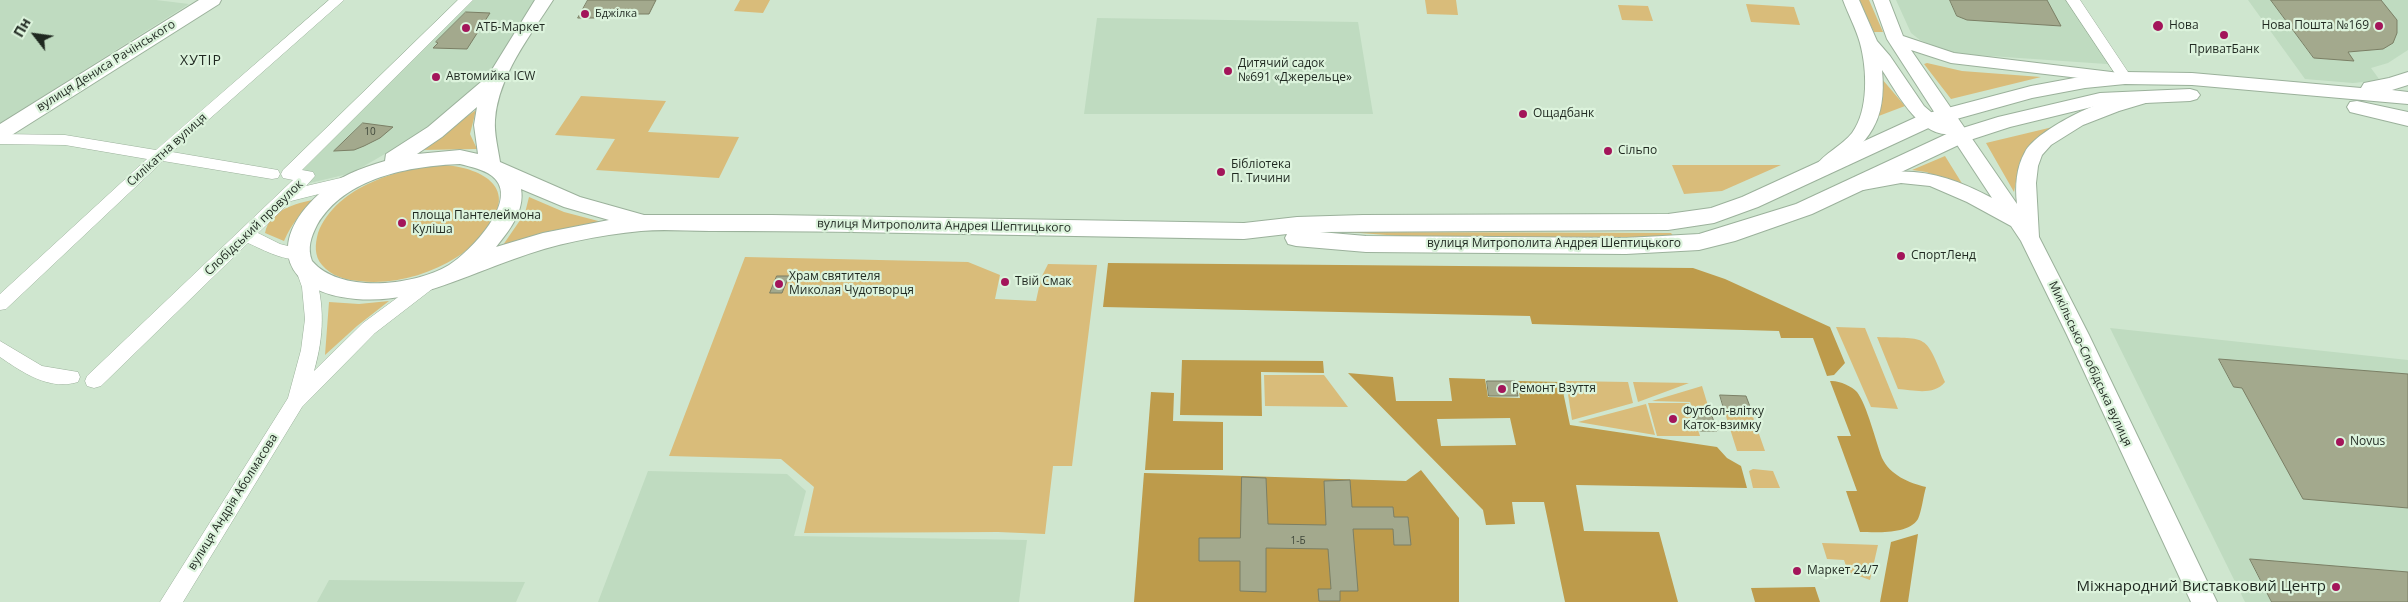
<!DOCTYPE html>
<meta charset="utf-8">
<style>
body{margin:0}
#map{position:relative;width:2408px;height:602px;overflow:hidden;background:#cfe6cf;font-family:"Open Sans",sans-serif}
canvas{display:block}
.north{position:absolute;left:10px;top:10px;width:50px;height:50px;-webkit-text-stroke:4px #dcf3dc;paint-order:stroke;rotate:300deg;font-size:14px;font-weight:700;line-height:20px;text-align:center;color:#1f2820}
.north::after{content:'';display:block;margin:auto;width:18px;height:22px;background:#1f2820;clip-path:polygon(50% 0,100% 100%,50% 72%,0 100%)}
</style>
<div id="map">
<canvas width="2408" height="602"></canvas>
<div class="north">Пн</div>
</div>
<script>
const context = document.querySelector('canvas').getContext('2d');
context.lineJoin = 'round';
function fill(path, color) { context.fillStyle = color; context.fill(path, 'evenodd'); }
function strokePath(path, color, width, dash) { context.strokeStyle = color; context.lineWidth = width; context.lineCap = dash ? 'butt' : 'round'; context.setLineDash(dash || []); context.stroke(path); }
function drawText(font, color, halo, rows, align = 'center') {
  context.font = font + ' "Open Sans",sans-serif'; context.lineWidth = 4.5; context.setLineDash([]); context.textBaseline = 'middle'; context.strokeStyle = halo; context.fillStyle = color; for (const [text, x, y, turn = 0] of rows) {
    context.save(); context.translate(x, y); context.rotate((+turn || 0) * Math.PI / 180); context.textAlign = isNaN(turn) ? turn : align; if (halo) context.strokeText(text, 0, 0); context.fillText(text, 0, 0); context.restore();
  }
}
fill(new Path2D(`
 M0,0H156L189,4L0,123Z
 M471,0H537L495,67L457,106L435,125L352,173L310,183L290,182Z
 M1896,0H2079L2121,65L1961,54L1945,51L1920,40L1911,33Z
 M2248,0H2408V50L2388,63L2371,68L2379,79L2373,81L2353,83L2305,79Z
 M1097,18L1358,22L1373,114H1084Z
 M2110,328L2408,360V602H2245Z
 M648,471L787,474L806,491L794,536L1027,540L1019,602H598Z
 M329,580L525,582L516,602H317Z`), '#bfdbc0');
fill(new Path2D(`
 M740,0H770L763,13L734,11Z
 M1425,0H1456L1458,15L1427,14Z
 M1859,0H1869L1883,32H1874Z
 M1746,4L1794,7L1800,25L1751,22Z
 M1618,5L1648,6L1653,21L1622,20Z
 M1927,63L1962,71L2041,77L1951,99L1924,64Z
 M1882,79L1905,106L1876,117Z
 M581,96L666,101L648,132L739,137L719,178L596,170L615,139L555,135Z
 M476,110L470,134L477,149L420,150Z
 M2057,126L2033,144L2020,161L2014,192L1986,143Z
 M1945,156L1963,185L1926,172L1912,170Z
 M446,165C484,169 518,188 487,228C478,240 470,249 457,257C429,275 393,285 359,281C346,280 331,276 322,265C314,256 315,244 318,233C336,186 401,167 446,165Z
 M1672,165H1781L1722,191L1684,194Z
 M529,197L564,212L602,222L550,231L503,245L525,213Z
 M316,199C302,211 292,223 284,241L265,233C270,209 295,204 316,199Z
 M1347,232L1671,233L1674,237L1645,240H1453Z
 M745,257L968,262L1000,275L995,299L1036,301L1041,278L1048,264L1097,265L1072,466H1053L1045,534L998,532L804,533L814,487L781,459L669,456Z
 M389,301L357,326L325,355L329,302L359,304Z
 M1836,327L1865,328L1898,409L1871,407Z
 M1877,337C1930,339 1924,333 1945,382C1934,396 1913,390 1898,389Z
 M1264,375H1324L1348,407L1265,406Z
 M1566,381L1628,382L1633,403L1572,420Z
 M1633,382L1689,383L1638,402Z
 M1702,386L1709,409H1693L1690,402L1652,401Z
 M1648,403H1689L1700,436H1657Z
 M1646,404L1655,435L1578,422Z
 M1725,413L1752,414L1765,451H1737Z
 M1753,469L1773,471L1780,488H1753L1749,471Z
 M1822,543L1878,545L1870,580L1848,572L1844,560L1827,559Z`), '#d9bc7a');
fill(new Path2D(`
 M1108,263L1693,268L1725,279L1830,327L1845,363L1834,375L1827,376L1813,338H1781L1779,331L1532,324L1530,316L1103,307Z
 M1182,360L1323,361L1324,373L1261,372L1262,416L1180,415Z
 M1348,373L1393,377L1396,401H1452L1449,378L1485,379L1488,397L1520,398L1517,381L1561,382L1570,425L1717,447L1727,458L1741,466L1747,488L1576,485L1584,531L1659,532L1678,602H1565L1544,502H1512L1515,524L1486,525L1483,510ZM1437,419L1510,418L1516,445L1441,446Z
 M1830,381C1838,380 1852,386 1857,392C1867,405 1876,442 1882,458C1890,475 1909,483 1926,487C1923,497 1922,510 1918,519C1908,535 1876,532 1860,532L1846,491H1857L1837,436H1851Z
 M1151,392L1174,393L1173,421L1223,422V470H1145Z
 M1421,470L1459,518V602H1134L1144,473L1406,481Z
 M1918,534L1908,602H1880L1891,542Z
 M1815,587L1820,602H1755L1751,588Z`), '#bd9b4b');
const building = new Path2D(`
 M588,0H656L649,14H626L624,18H578Z
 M1950,0H2047L2061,26L1967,20L1957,16Z
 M2271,0H2381L2397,20V33L2393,43L2383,49L2348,52L2354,61L2314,58Z
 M466,12L490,13L467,49L433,48L438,43L436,42Z
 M363,123L393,127L380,138L364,146L354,150L334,151Z
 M777,276H789L782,293H770Z
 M2219,359L2408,374V508L2303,499L2242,388L2234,387Z
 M1487,381H1515L1518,396H1489Z
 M1720,395L1746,396L1752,412H1725Z
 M1693,410H1710L1717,431H1700Z
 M1242,477L1266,478L1268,524L1326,525L1324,481L1350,480L1352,507H1393L1394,517H1408L1411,545H1394L1393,529H1353L1358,591H1340V601H1319L1318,589H1331L1328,549L1266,548V592L1240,591V561H1199V538H1240Z
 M2250,559L2408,572V602H2272Z`);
fill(building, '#a3a98d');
strokePath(building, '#7b7f65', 1);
const minor = new Path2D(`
 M329,0H344L172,152L272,169L278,170L280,174L278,178L272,179L163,161L6,309L0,310V294L147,159L65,145L0,144V134L65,135L156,150Z
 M458,0H473L302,170L313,172L315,176L306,186L349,176L355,177L357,181L355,185L291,201L258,233L280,244L304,250L306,254L304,258C286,263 264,250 248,243L101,386L94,388L87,386L85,381L87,376L293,180L283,178L281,174L283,170Z
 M2066,0H2080L2132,78L2130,81H2120Z
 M305,264L311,266L314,270C325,305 324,336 314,371L363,323L424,278L430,276L436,278L439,282L436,286L375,333L302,407L183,602H160L288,398L301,350L305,319L302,287L296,270L299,266Z
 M0,341L42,366L78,372L80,377L78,382C49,391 22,372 0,357Z`);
const tertiary = new Path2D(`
 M1843,0H1859L1877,41L1890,56L1924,106L1938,118L1887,39L1873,0H1889L1903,36L1954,53L2128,74L2131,78L2128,82L2122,83L1951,63L1911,50L2017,204C2015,186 2016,168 2025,152C2038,127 2123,87 2149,94L2152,98L2149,102L2119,111L2083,125L2051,145L2042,155L2038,166L2036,183L2039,237L2089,335L2217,602H2191L2067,335L2021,241L2011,226L1967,202L1930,186L1901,183L1863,190L1856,188L1853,183L1856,178C1908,164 1946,173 1992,198L1950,134C1919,137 1896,91 1882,70C1887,122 1869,141 1832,171L1825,173L1818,171L1815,167C1824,153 1842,146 1852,133C1869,110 1867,69 1860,43C1856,28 1848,14 1843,0Z`);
const secondary = new Path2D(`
 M199,0H221L219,4L7,138L0,140V124Z
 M535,0H553C530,36 498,76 495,120C494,134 498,148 500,162L580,197L644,215H772L1244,223L1297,217L1363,215L1668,214L1711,208L1742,197L1921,115L2031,86L2085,76L2125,72L2192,73L2361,88L2364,83L2389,78L2408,72V85L2392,90L2408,92V104L2192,85L2125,84L2085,88L2032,98L1935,125L1758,207L1714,223L1668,230L1320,232L1366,236L1626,238L1699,234L1796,204L1953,131L1998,117L2100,93L2190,89L2197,91L2200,95L2197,99L2190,101L2100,105L2010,127L1967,141L1812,214L1735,241L1699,250L1626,254L1366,252L1296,246L1288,244L1285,238L1287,234L1244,239C1113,237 982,234 852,232C804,231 757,231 710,231C687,231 664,229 641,231C599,235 554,244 514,259C462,277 413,304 356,299C284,293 265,243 319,194C337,177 361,168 385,161L386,154L428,127L488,76ZM477,107L474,125L478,154L460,150L417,154L442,137ZM460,164C471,167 483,169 492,176C522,199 469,253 449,265C414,286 340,294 312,261C307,248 311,237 317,225C345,177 410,166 460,164ZM521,189L564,207L609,220L543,233L496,247C509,231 525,211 521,189Z
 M2357,101L2408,112V126L2350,112L2347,107L2350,102Z`);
strokePath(minor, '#9bb19b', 1);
strokePath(tertiary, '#9bb19b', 2);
strokePath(secondary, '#9bb19b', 2);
fill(minor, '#fff');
fill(tertiary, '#fff');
fill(secondary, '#fff');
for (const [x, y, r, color] of [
 [585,14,5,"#a3155a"],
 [2158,26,6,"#a3155a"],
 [2379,26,5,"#a3155a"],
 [466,28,5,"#a3155a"],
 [2224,35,5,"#a3155a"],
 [1228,71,5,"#a3155a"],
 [436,77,5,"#a3155a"],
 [1523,114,5,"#a3155a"],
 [1608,151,5,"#a3155a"],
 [1221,172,5,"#a3155a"],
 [402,223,5,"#a3155a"],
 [1901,256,5,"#a3155a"],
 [1005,282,5,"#a3155a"],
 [779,284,5,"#a3155a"],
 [1502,389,5,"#a3155a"],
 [1673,419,5,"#a3155a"],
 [2340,442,5,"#a3155a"],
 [1797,571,5,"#a3155a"],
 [2336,587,5,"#a3155a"]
]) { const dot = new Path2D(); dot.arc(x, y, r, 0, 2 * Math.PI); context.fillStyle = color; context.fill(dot); strokePath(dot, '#dcf3dc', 2); }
drawText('10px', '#40483b', null, [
 ["10",370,132],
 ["1-Б",1298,541]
]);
drawText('11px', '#1f2820', '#dcf3dc', [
 ["Бджілка",595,14]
], 'left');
drawText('12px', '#1f2820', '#dcf3dc', [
 ["Нова",2169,26],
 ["Нова Пошта №169",2369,26,"right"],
 ["АТБ-Маркет",476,28],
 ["ПриватБанк",2224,50,"center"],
 ["Дитячий садок",1238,64],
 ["№691 «Джерельце»",1238,78],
 ["Автомийка ICW",446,77],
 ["Ощадбанк",1533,114],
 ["Сільпо",1618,151],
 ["Бібліотека",1231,165],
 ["П. Тичини",1231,179],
 ["площа Пантелеймона",412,216],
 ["Куліша",412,230],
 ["СпортЛенд",1911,256],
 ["Храм святителя",789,277],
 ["Миколая Чудотворця",789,291],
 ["Твій Смак",1015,282],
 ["Ремонт Взуття",1512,389],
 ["Футбол-влітку",1683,412],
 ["Каток-взимку",1683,426],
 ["Novus",2350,442],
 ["Маркет 24/7",1807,571]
], 'left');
drawText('12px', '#1f2820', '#dcf3dc', [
 ["вулиця Дениса Рачінського",106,66,-32],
 ["Силікатна вулиця",167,150,-42],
 ["вулиця Митрополита Андрея Шептицького",944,226,1],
 ["Слобідський провулок",254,228,-44],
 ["вулиця Митрополита Андрея Шептицького",1554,244],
 ["Микільсько-Слобідська вулиця",2090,364,65],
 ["вулиця Андрія Аболмасова",233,502,-58]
]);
context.letterSpacing = '1px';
drawText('14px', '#1f2820', '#dcf3dc', [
 ["ХУТІР",201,61]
]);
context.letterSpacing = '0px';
drawText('15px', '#1f2820', '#dcf3dc', [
 ["Міжнародний Виставковий Центр",2326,587]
], 'right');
</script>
